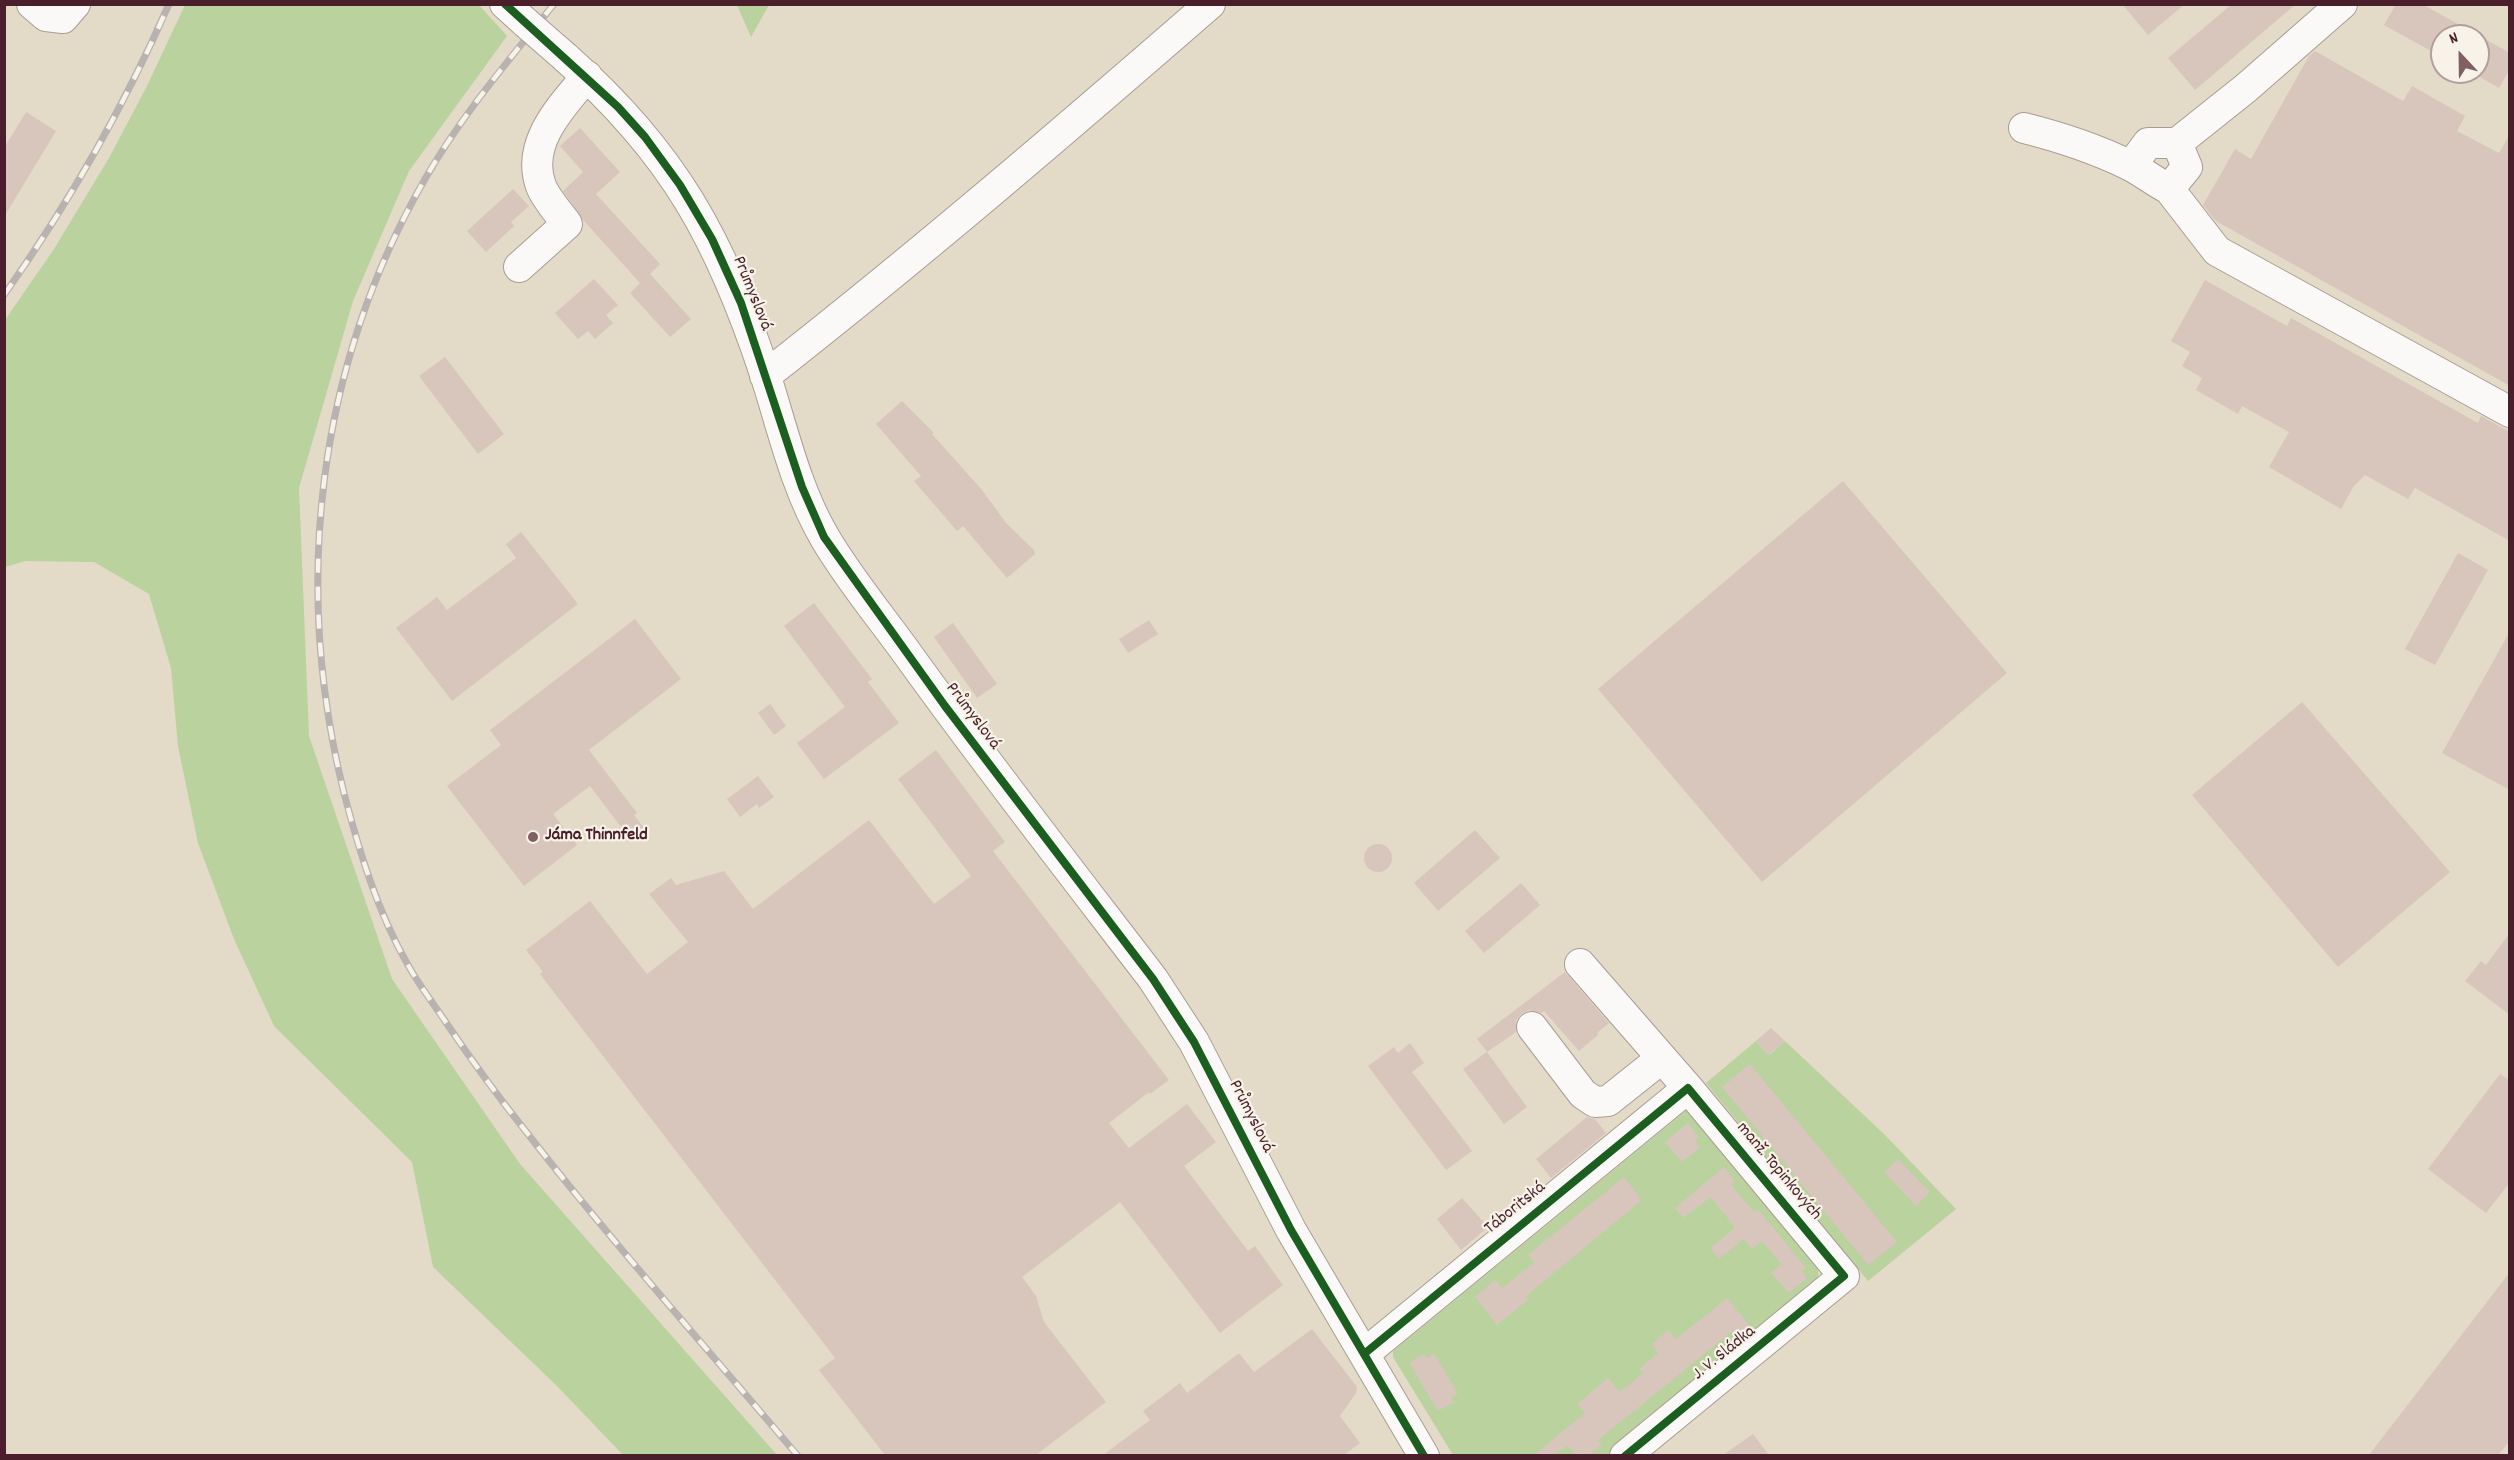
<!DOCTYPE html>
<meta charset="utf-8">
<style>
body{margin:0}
#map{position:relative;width:2514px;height:1460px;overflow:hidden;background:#e3dac7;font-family:Dekko,sans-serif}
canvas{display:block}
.frame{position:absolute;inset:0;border:6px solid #4a1f2b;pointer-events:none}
.north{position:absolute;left:2430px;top:24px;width:60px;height:60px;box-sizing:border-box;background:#f7f3e8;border:2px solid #b29e9c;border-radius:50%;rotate:338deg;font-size:16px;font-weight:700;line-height:24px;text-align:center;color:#4a1f2b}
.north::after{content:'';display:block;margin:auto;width:21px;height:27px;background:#806062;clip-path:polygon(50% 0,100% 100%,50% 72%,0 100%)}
</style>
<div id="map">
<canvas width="2514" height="1460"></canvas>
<div class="frame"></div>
<div class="north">N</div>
</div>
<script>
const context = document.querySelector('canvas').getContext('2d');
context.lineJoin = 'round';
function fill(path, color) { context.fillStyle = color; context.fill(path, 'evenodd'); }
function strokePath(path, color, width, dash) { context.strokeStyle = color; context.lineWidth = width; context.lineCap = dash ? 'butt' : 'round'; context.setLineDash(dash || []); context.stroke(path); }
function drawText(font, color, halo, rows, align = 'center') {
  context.font = font + ' Dekko,sans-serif'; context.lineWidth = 4.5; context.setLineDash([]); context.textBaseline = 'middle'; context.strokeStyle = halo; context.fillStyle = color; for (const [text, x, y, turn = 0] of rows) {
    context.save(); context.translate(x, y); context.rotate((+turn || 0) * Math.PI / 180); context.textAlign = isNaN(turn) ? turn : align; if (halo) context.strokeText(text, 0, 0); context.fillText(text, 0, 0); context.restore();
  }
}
fill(new Path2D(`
 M185,5H479L507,36L409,171L353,301L299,488L309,736L392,979L520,1164L777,1455H623L557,1386L433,1267L412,1162L274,1026L234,939L198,843L178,746L171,668L149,594L94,562L25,561L5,567V320L54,249L109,158L146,88Z
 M737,5H769L751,37Z
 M1756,1041L1769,1055L1785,1041L1885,1135L1956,1209L1868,1281L1706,1083Z
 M1688,1109L1816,1265C1820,1274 1819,1278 1813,1286L1607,1455H1453L1393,1357V1351Z`), '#b9d29e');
fill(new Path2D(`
 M2122,4H2185L2148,35Z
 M2232,4H2296L2195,90L2168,58Z
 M2396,4H2422L2510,53V69L2499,88L2478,76V36H2442V57L2384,25Z
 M2315,51L2403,101L2412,86L2465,116L2457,131L2499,153L2510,134V386L2216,221L2203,205L2235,149L2251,159L2309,56Z
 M26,112L56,131L4,217V148Z
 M580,128L620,172L596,194L660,264L650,274L691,319L670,337L630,293L640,283L584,221L563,191L583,172L560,146Z
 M513,189L529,206L511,222L514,226L486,252L467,231Z
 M594,279L618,305L606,315L613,323L595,339L588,331L578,339L555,313Z
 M2205,280L2287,326L2291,318L2478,423L2481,416L2510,432V541L2415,488L2408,499L2365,475L2354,486L2341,509L2269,467L2289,432L2242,406L2238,414L2196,390L2202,378L2182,366L2190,352L2171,341Z
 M445,357L504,434L478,454L419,376Z
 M902,401L934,433L932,434L982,490L1006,523L1034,550L1035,554L1007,578L963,526L957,531L914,481L921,476L876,424Z
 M1843,481L2007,673L1762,882L1598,689Z
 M521,532L578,604L452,701L396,628L437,597L447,610L516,558L506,544Z
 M2458,553L2488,570L2435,665L2405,649Z
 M814,603L872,679L868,682L899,723L824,779L797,743L845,707L784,626Z
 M635,619L681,679L589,750L637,813L634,815L644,828L630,839L590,786L553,814L577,845L524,886L447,786L501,745L490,730Z
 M1149,620L1158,634L1128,653L1119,639Z
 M953,623L997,684L977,698L934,637Z
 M2510,631V790L2442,753Z
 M2302,702L2450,872L2338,967L2192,795Z
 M770,704L786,726L774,735L758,713Z
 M936,750L1005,842L993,851L1169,1080L1150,1094L1149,1092L1109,1123L1129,1148L1187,1104L1216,1142L1184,1166L1248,1251L1255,1246L1283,1285L1220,1333L1120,1202L1022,1277L1036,1296L1044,1322L1106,1402L1036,1455H885L819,1370L835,1358L540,974L543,972L526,950L590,901L647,974L688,942L649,894L671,878L676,885L724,871L753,909L869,820L934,904L971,876L898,779Z
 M758,776L774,797L759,808L757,804L740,817L727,799Z
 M1475,830L1500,858L1438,911L1414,883Z
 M1364 858a14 14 0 1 1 28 0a14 14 0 1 1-28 0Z
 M1521,883L1540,905L1484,953L1465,931Z
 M2510,933V1015L2465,981L2481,961L2486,965Z
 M1565,972L1609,1023L1597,1033L1598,1035L1579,1051L1544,1011L1541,1013L1529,1010L1521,1014L1516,1020V1032L1487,1052L1477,1039Z
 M1771,1028L1785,1041L1768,1055L1756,1041Z
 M1410,1043L1424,1063L1412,1072L1472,1151L1446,1170L1368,1066L1394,1047L1398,1053Z
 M1487,1052L1527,1107L1504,1124L1463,1069Z
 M1750,1064L1897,1242L1868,1265L1722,1087Z
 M2500,1074L2510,1081V1182L2486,1213L2428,1169Z
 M1587,1117L1595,1119L1606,1133L1551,1178L1536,1159Z
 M1688,1123L1699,1137L1695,1141L1700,1147L1682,1162L1665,1142Z
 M1898,1159L1930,1192L1916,1206L1884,1172Z
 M1724,1167L1735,1181L1731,1185L1754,1212L1758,1209L1806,1268L1801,1271L1807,1278L1789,1293L1771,1273L1781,1264L1762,1241L1752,1249L1744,1239L1719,1259L1710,1248L1735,1228L1711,1197L1683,1218L1675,1208Z
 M1624,1177L1642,1200L1526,1296L1529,1299L1497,1325L1475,1297L1495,1280L1502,1288L1534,1263L1528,1255Z
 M1462,1198L1488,1227L1461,1250L1437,1219Z
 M2510,1272V1441L2498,1455H2369Z
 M1727,1298L1749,1325L1738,1335L1734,1330L1598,1440L1602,1445L1589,1455H1576L1568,1446L1552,1455H1536L1535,1454L1585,1413L1577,1404L1608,1378L1620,1392L1643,1373L1639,1369L1658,1353L1652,1344L1668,1330L1676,1339Z
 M1312,1329L1357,1387L1356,1393L1340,1416L1360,1443L1344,1455H1103L1150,1420L1143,1411L1180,1383L1187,1393L1239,1353L1254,1372Z
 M1424,1354L1427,1359L1434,1354L1458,1393L1451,1398L1454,1402L1438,1411L1409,1363Z
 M1753,1434L1769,1455H1723Z`), '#d8c6bd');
const minor = new Path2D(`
 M32,4L46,16L63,18L75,4
 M505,4L526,23
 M565,57C674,153 721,240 766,377C783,430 796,489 825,538C849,579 881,617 909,656C988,766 1071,872 1153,979L1194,1042L1291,1230L1424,1456
 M2024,128C2060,137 2096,149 2129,165C2143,172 2155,182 2169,189L2187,167L2177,143H2148L2131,166
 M2177,143L2246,88L2342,4
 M2169,189L2217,251L2510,412
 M519,267L567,224C559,213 546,199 541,186C525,143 562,106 587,76
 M765,376C917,257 1064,131 1210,4
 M1580,964L1688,1088L1844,1276L1625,1456
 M1532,1027L1583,1094L1595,1102L1608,1101L1662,1058
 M1364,1354L1688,1088`);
strokePath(minor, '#a89d94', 32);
strokePath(minor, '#fbf9f7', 30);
const rail = new Path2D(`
 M554,4C509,60 461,116 425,179C317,367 292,584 344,793C359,851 378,913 408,965C419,985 433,1003 445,1021C470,1058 496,1094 524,1129C611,1241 706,1347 798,1456
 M4,295C69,203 124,107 169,4`);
strokePath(rail, '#b8b2b1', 7);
strokePath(rail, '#f7f3e8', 4.5, [14]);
const minorBridge = new Path2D(`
 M526,23L565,57`);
strokePath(minorBridge, '#a89d94', 32, []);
strokePath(minorBridge, '#fbf9f7', 30);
strokePath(new Path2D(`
 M505,4L618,107L645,137L680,185L712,239L741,303L802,487L824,537L945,706L1153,979L1194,1042L1291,1230L1424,1456
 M1364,1354L1688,1088L1844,1276L1625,1456`), '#1b5e20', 8);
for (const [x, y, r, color] of [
 [533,837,6,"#806062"]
]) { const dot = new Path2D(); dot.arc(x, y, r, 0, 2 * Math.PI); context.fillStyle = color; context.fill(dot); strokePath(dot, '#f7f3e8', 2); }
drawText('18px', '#4a1f2b', '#f7f3e8', [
 ["Průmyslová",751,294,68],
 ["Průmyslová",972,717,53],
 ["Průmyslová",1250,1117,63],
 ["manž. Topinkových",1778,1172,50],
 ["Táboritská",1516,1209,-39],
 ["J. V. Sládka",1725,1354,-39]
]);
drawText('bold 18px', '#4a1f2b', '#f7f3e8', [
 ["Jáma Thinnfeld",545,837]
], 'left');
</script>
